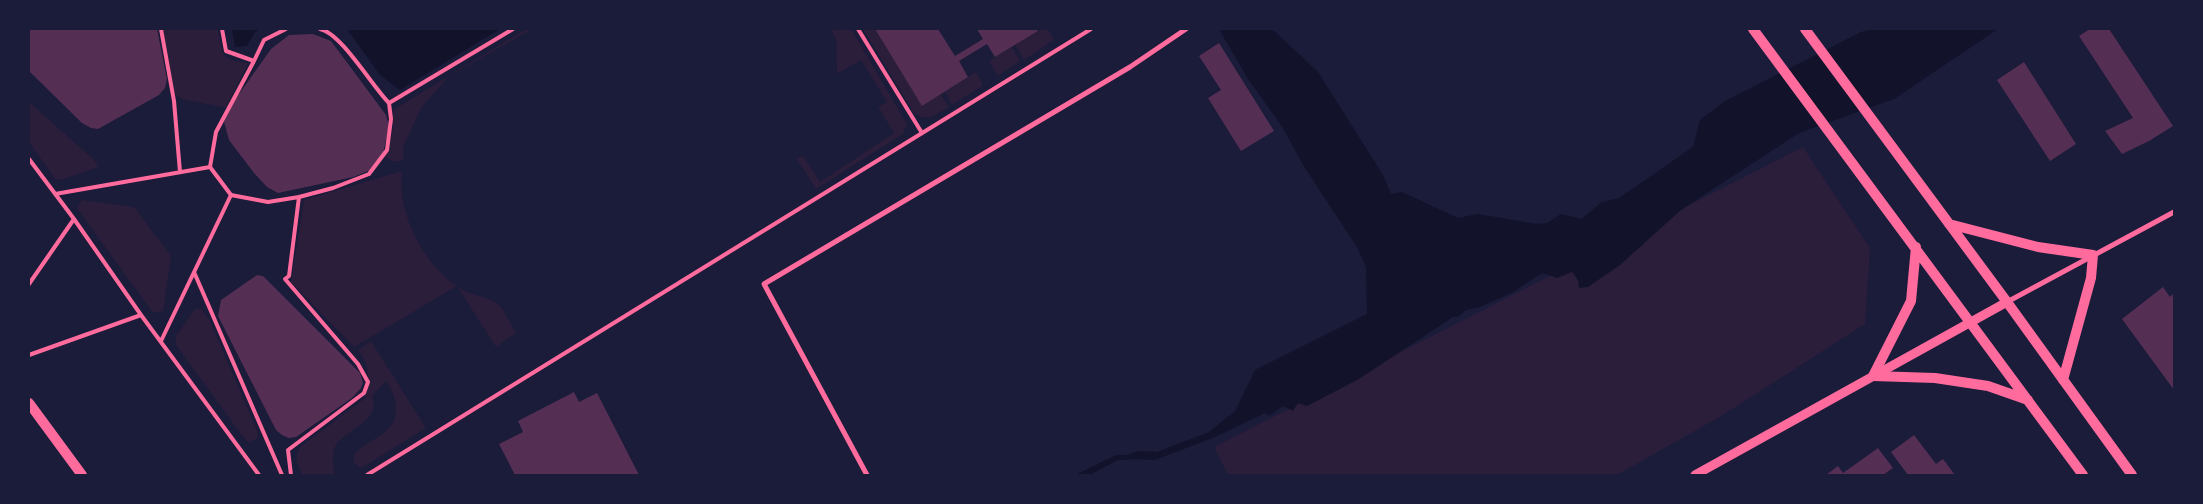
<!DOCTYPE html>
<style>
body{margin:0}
#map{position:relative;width:2203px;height:504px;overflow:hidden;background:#1b1b3a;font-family:"Asap Condensed",sans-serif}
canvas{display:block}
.frame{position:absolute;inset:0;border:30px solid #1b1b3a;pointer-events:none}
</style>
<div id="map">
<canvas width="2203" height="504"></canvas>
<div class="frame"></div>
</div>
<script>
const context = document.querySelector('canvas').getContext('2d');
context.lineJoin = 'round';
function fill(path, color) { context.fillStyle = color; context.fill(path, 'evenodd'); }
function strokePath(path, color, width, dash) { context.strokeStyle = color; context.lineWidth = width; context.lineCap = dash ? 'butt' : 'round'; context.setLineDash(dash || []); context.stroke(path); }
fill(new Path2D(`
 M163,29H218C223,56 219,59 248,63L226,108L182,99L174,93Z
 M526,29H532L448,77L421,108L404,145L403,160L394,162L385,157L393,129V110Z
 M831,29H851L907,124L903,134L816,189L797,159L803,156L820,182L894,133L878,107L887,102L861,60L837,74L836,39Z
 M863,29H875L922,105L941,94L949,107C937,114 927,123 914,113Z
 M1042,29H1048L1054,40L1024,60L1015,45Z
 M1012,47L1020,61L998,76L989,61Z
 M976,72L982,82V86L952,105L945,92Z
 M29,102L92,158L98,165L96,168L63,179L56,180L29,142Z
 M1803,147L1870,248L1865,324L1723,415L1617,475H1228L1214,447Z
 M402,171C397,215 424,266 461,289C472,296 492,297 500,306C506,314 511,324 516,333L496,347L457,286L354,347L291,282L304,200Z
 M82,200L134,207L171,256L163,311L153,313L79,211L77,207Z
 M195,309H201L209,319L257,430L258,436L256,439L248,442L241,434L176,345V336Z
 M371,341L426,428L363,467H359L353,462L355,453C364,444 377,439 387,430C402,416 396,395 386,381L372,396C382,420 348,428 336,445C331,454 333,465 335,475H302L296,459L300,447L364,399L370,384L366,363L358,350Z`), '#2a1e3b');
fill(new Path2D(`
 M232,29H260L255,32L247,46L235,47Z
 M347,29H500L400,90L380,75Z
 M1219,29H1272L1318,72L1383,175L1391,194L1402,192L1458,218L1478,214L1537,224L1547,223L1561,214L1581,219L1602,202L1619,198L1693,147L1700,120L1725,101L1861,32L1874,29H1998L1894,99L1799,133L1681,210L1620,265L1588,287L1579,288L1578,280L1572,272L1557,278L1542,273L1513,292L1480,307L1466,310L1458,317H1453L1359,379L1307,406L1298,403L1293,411L1283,406L1269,416L1265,413L1215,437L1155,460L1136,459L1118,460L1089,475H1067L1077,474L1116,455H1126L1138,451L1157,452L1209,432L1235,411L1255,370L1367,314L1366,267L1357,247L1303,165L1283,128L1248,79Z`), '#12122b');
fill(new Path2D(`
 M29,29H157L167,79L165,88L159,95L98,129L91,128L82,123L29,71Z
 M875,29H938L955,56L983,39L977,29H1036L1038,31L995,57L987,44L959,61L968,77L922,106Z
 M2090,29H2109L2173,126L2149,141L2122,154L2105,131L2133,118L2079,36Z
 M313,34L331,41L386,115L389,126L383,154L371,170L353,177L278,193L267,187L254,173L229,140L224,122L234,101L271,49L289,35Z
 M1219,43L1274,131L1241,151L1208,98L1221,90L1199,56Z
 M2024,62L2076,144L2050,161L1997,80Z
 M257,275L263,276L360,373L363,383L361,388L352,398L296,437L289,438L282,435L276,430L218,316L221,300Z
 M2163,287L2170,297L2174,293V390L2122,319Z
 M574,392L579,402L597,393L639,475H515L499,444L523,432L518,421Z
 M1914,435L1936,464L1943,459L1955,475H1908L1891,452Z
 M1878,448L1893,468L1883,475H1826L1838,466L1843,473Z`), '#542f53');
strokePath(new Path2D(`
 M161,29L174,101L180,172
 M222,29L226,51L254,61L264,40L286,29
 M320,29C341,33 372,86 389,103L513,29
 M858,29L922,133
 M29,159L74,219L29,284
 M210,167L216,132L254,61
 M55,194L210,167L231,195L161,341
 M231,195L268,202L299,197
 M74,219L141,315
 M194,272L282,475
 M29,355L141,315L259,475
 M291,475L288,450L364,393L368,382L358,364L285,279L289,276L299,197L333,188L369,174L387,150L391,119L389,103
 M367,475L1091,29`), '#ff6b9d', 4);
strokePath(new Path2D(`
 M2007,302L2174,212
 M867,475L764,284L1130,67L1186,29`), '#ff6b9d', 5);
strokePath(new Path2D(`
 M1695,475L2007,302`), '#ff6b9d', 9);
strokePath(new Path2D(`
 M1753,29L2083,475
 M1805,29L2007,302L2132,475
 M1949,224L2038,247L2093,255L2091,278L2063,380
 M1916,247L1911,301L1873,376L1935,378L1988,386L2028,400
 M29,403L82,475`), '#ff6b9d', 10);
</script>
